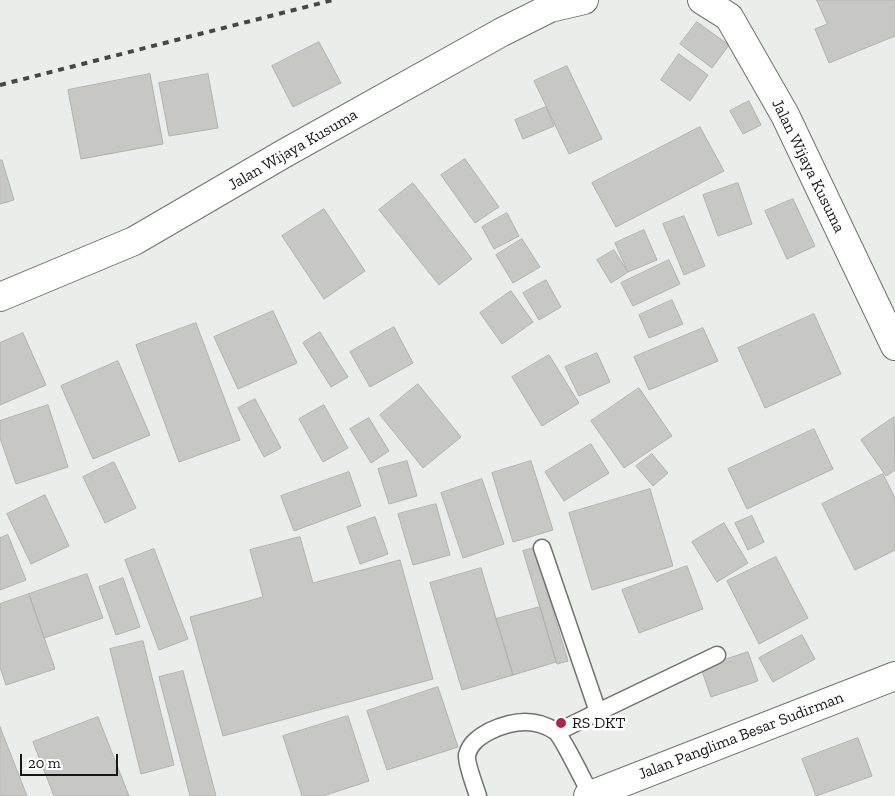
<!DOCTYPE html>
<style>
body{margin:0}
#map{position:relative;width:895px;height:796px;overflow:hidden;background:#eaedea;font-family:"Zilla Slab",serif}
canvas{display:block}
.scale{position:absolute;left:20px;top:754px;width:98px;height:22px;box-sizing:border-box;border:2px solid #151615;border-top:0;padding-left:6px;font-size:15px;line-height:18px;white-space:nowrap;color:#151615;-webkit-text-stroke:4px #fff;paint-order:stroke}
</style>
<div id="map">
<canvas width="895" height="796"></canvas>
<div class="scale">20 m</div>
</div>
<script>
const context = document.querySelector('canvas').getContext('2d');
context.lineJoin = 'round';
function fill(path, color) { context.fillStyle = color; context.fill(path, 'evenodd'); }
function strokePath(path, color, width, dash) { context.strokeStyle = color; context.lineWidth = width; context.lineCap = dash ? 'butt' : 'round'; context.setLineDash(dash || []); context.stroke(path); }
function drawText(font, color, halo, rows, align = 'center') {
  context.font = font + ' "Zilla Slab",serif'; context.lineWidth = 5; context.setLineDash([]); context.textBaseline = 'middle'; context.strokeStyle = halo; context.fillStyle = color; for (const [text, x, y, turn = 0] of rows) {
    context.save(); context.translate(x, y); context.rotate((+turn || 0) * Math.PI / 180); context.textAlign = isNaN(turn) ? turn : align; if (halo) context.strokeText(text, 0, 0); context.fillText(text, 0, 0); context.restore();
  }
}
const building = new Path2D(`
 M817,0H895V36L829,63L815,29L827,24Z
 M697,22L729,45L712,68L680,44Z
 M319,42L341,83L293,107L272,66Z
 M679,54L708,75L690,101L661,80Z
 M567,66L602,139L569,154L534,81Z
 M150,74L163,144L81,159L68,90Z
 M208,74L218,128L169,136L159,83Z
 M749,101L761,125L743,134L730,111Z
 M546,107L554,126L523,139L515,120Z
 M700,127L724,171L616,227L592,183Z
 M465,159L499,207L475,223L441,175Z
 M0,160H2L14,200L0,204Z
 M413,183L472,259L439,285L379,210Z
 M738,183L752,224L718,236L703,195Z
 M793,199L815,246L787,259L765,211Z
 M324,209L365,271L324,299L282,236Z
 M507,213L519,236L494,249L482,227Z
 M684,216L705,266L684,275L663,224Z
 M644,230L657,260L628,272L615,243Z
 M522,239L540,267L513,283L496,255Z
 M614,250L628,272L611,283L597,260Z
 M669,260L680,284L633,306L621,283Z
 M546,280L561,307L539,320L523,293Z
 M511,291L533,322L502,344L480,313Z
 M672,300L683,324L649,338L639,315Z
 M273,311L297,363L238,389L214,337Z
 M814,314L841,374L765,408L738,348Z
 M196,323L240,440L179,462L136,345Z
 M394,327L413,363L370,387L350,352Z
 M703,328L718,361L649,390L634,357Z
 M320,332L348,377L331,387L303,343Z
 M23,333L46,385L0,405V343Z
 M597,353L610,382L579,396L565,367Z
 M549,355L579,403L542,426L512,377Z
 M118,361L150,435L93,459L61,386Z
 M418,384L461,437L423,468L380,415Z
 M639,388L672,436L624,468L591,421Z
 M255,399L281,448L264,457L238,408Z
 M48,405L68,467L16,484L0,438V421Z
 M324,405L348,448L323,462L299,419Z
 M894,417L895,470L886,476L861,440Z
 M369,418L389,451L371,463L350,429Z
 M814,429L833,469L747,509L728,469Z
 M591,444L609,473L564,501L545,472Z
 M652,454L668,473L653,486L636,466Z
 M407,461L417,496L389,504L378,469Z
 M531,461L553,530L513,542L492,473Z
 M114,462L136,508L105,523L83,477Z
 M349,472L361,506L294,531L281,496Z
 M883,474L895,498V550L855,570L822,504Z
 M482,479L504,544L463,558L441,493Z
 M650,489L673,566L592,590L569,513Z
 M45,495L69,546L31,564L7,514Z
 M436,504L450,555L413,565L398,514Z
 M752,516L764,542L748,550L735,523Z
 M375,517L388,554L360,564L347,527Z
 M724,523L748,563L717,582L692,542Z
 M8,535L26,580L0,590V538Z
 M300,537L313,583L400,560L433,679L223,736L190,617L263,597L250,550Z
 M534,548L568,661L557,664L523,551Z
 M154,549L188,639L159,650L125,560Z
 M776,557L808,618L759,644L727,581Z
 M687,566L703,609L639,633L622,590Z
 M481,568L513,675L462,690L430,583Z
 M87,574L103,618L44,638L29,594Z
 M123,578L140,627L116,635L99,587Z
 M29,594L55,669L6,685L0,667V604Z
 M540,607L556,662L513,675L496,619Z
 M802,635L815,659L773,682L759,658Z
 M143,641L174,765L141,774L110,649Z
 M748,652L758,681L711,697L701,668Z
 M183,671L216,796H190L159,677Z
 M438,687L458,747L387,770L367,711Z
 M348,716L369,781L323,796H302L283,736Z
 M98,717L129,796H54L33,742Z
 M0,727L27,796H0Z
 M858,738L872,776L816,796L802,759Z`);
fill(building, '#c7c8c4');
strokePath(building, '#b1b1ae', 1);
const service = new Path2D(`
 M542,548L598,712L717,655
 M557,732L598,712
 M478,796C475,786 466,764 467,755C470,743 479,737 490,731C511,721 534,717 555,731C562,736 585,784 591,795`);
const tertiary = new Path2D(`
 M702,0L729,17L785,115L895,346
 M0,297L134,241L285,153L502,32L550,8L584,0`);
const primary = new Path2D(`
 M588,796L895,676`);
strokePath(service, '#70726f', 19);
strokePath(tertiary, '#70726f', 30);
strokePath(primary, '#70726f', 30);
strokePath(service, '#fff', 16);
strokePath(tertiary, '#fff', 28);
strokePath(primary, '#fff', 28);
strokePath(new Path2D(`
 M0,85L333,0`), '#454745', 4, [6, 6]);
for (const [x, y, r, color] of [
 [561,723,6,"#b3224b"]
]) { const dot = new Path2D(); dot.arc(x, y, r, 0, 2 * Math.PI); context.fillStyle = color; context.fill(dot); strokePath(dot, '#fff', 2); }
drawText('16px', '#151615', '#fff', [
 ["Jalan Wijaya Kusuma",293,150,-30],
 ["Jalan Wijaya Kusuma",808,166,64],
 ["Jalan Panglima Besar Sudirman",741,736,-21]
]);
drawText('16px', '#151615', '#fff', [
 ["RS DKT",572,723]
], 'left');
</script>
